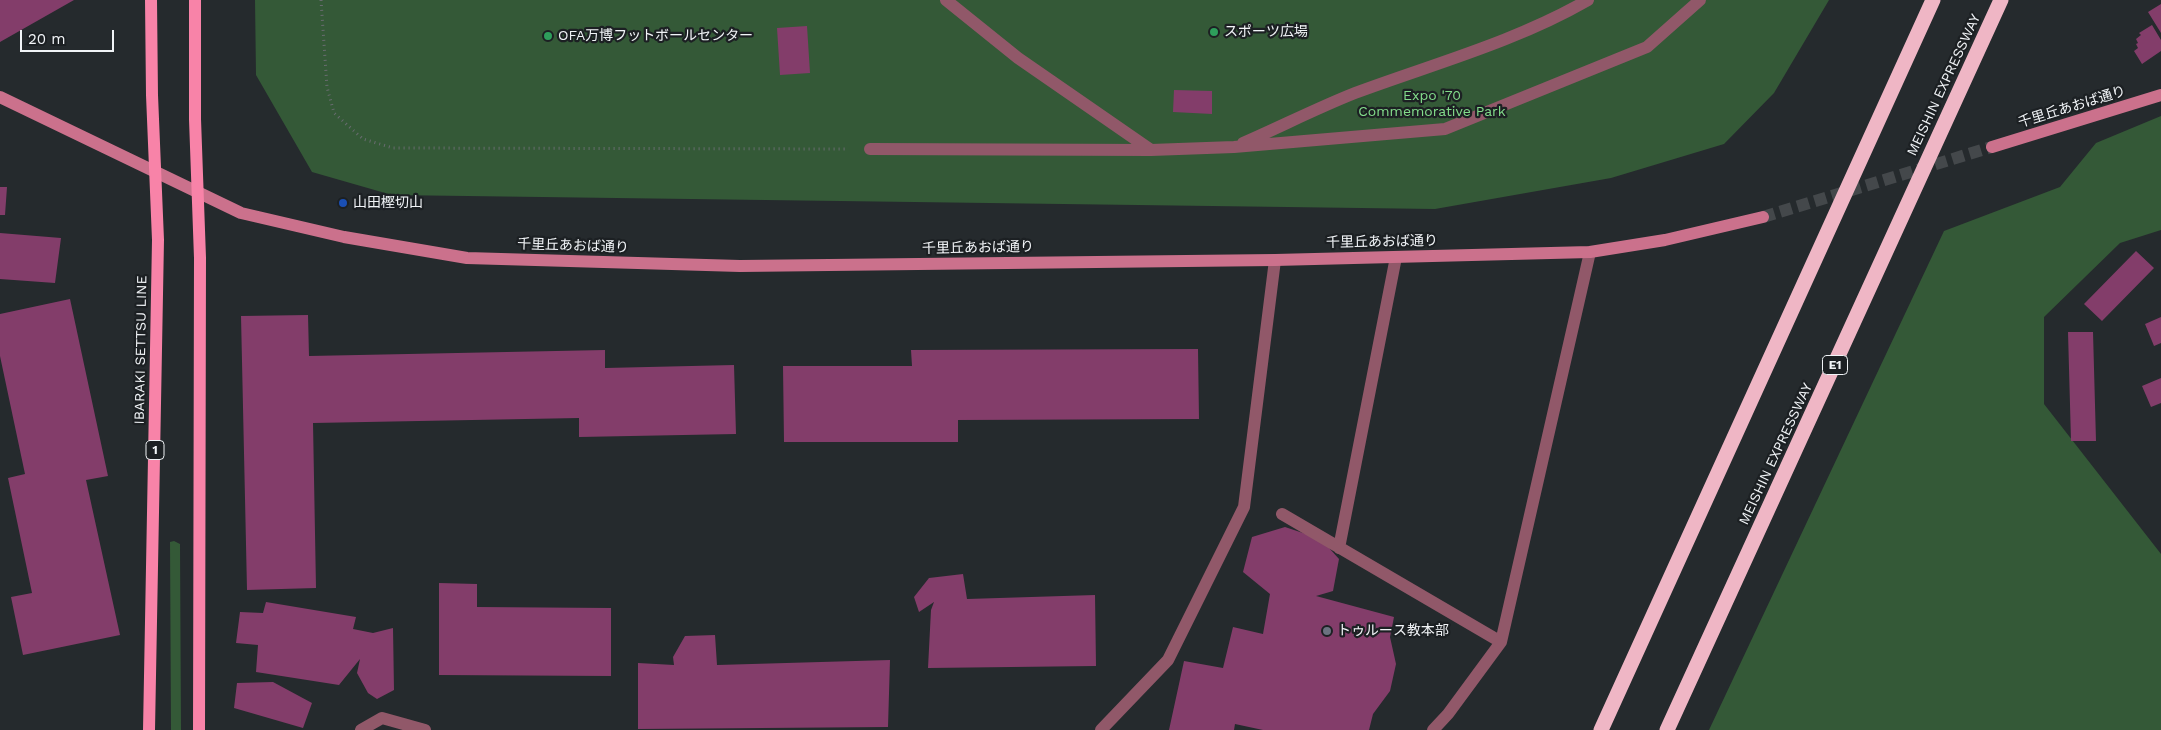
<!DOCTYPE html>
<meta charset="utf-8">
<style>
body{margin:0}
#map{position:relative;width:2161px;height:730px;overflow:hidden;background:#252a2d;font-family:"Work Sans",sans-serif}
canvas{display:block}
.scale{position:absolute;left:20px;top:30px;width:94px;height:22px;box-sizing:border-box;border:2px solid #f1f4f7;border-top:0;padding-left:6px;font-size:15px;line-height:18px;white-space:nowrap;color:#f1f4f7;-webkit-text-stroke:4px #1c2023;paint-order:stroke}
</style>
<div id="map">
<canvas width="2161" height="730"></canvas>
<div class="scale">20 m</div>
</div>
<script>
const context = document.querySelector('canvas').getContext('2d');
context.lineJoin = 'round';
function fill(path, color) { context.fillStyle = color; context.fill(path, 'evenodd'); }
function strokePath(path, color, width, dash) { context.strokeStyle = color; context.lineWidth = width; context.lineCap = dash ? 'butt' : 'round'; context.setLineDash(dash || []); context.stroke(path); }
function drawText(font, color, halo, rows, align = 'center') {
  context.font = font + ' "Work Sans","Noto Sans JP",sans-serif'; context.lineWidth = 4.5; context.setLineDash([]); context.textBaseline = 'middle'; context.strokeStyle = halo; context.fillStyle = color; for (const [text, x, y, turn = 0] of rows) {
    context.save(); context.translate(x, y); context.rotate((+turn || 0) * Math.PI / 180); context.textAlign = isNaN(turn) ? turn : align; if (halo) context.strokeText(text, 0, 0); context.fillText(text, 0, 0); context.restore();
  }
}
fill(new Path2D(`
 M255,0H1829L1774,93L1724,144L1611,178L1435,209L392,195L312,172L256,75Z
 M2161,116V230L2120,243L2044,317V404L2161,554V730H1709L1944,231L2060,187L2096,143Z
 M174,541L180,544L181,730H171L170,542Z`), '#345937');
fill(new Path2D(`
 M0,0H74L0,42Z
 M2161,4V33L2148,12Z
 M2152,25L2161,40V51L2142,64L2134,51L2138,48L2136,44L2138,43L2136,39L2141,35L2139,33Z
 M807,26L810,73L780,75L777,28Z
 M1174,90L1212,91V114L1173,112Z
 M0,187H7L5,215H0Z
 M0,233L61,238L55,283L0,279Z
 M2136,251L2154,268L2102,321L2084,304Z
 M70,299L108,476L86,480L120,635L23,655L11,597L32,593L8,478L25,474L0,356V314Z
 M308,315L309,356L605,350V368L734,365L736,434L579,437V418L313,423L316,588L247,590L241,316Z
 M2161,317V343L2154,346L2145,324Z
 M2068,332H2093L2096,441H2071Z
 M1198,349L1199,419L958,420V442H784L783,366H912L911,350Z
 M2161,378V403L2151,407L2142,386Z
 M1285,527L1321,539L1339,559L1333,591L1316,596L1394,617L1390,637L1396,664L1390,691L1373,714L1369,730H1263L1235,724L1234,730H1169L1184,661L1223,668L1233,627L1263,634L1270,594L1243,572L1252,537Z
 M963,574L967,599L1095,595L1096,666L928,668L931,610L934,602L919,612L914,597L929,578Z
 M439,583L477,584V607L611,608V676L439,675Z
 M266,602L356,617L353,629L373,633L393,628L394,690L377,699L368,693L357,673L360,659L339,685L256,672L258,645L236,643L240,612L263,613Z
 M715,635L717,665L890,660L888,727L638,729V663L674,665L673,657L685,636Z
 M273,682L312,703L303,728L234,708L237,683Z`), '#833d6a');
strokePath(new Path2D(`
 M1763,217L1992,147`), '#44484b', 12, [12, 6]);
strokePath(new Path2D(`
 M321,0L327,87L334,113L363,139L393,148L848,149`), '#686c6f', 3, [1, 4]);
strokePath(new Path2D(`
 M946,0L1018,58L1151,150L1234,147L1445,129L1647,47L1700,0
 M1243,143C1280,127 1317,108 1355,93C1433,64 1515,42 1588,0
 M870,149L1151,150`), '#915869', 12);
strokePath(new Path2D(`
 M1282,514L1501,642
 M1339,548L1396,257
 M361,730L382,718L425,730
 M1101,730L1168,660L1244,507L1275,260
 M1433,730L1448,714L1501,642L1590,252`), '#915869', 12);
strokePath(new Path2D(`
 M0,97L241,213L344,237L467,258L740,266L1275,260L1590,252L1665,240L1763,217
 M1992,147L2161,95`), '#cb718c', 12);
strokePath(new Path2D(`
 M195,0V119L200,258L199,730
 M149,730L158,240L152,95L151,0`), '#f883a8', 12);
strokePath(new Path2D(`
 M1601,730L1933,0
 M1667,730L2001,0`), '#efb6c5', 15);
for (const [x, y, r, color] of [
 [1214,32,5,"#2e9e5b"],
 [548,36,5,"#2e9e5b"],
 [343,203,5,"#1a4fb4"],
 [1327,631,5,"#6b7280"]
]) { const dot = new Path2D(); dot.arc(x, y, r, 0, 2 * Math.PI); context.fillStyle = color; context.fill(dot); strokePath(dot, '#1c2023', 2); }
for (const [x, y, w] of [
 [1835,365,25],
 [155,450,18]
]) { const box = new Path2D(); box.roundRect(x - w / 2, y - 9.5, w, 19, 4); context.fillStyle = '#1c2023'; context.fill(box); strokePath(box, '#f1f4f7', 1); }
drawText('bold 12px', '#f1f4f7', null, [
 ["E1",1835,365],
 ["1",155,450]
]);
drawText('14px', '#f1f4f7', '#1c2023', [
 ["スポーツ広場",1224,32],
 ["OFA万博フットボールセンター",558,36],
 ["山田樫切山",353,203],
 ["トゥルース教本部",1337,631]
], 'left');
drawText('14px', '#f1f4f7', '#1c2023', [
 ["MEISHIN EXPRESSWAY",1944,85,-65],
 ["千里丘あおば通り",2072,107,-17],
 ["千里丘あおば通り",1382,242,-1],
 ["千里丘あおば通り",573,246,2],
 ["千里丘あおば通り",978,248,-1],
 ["IBARAKI SETTSU LINE",141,350,-89],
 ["MEISHIN EXPRESSWAY",1776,454,-65]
]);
drawText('14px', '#83dd8b', '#1c2023', [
 ["Expo '70",1432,96],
 ["Commemorative Park",1432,112]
]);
</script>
